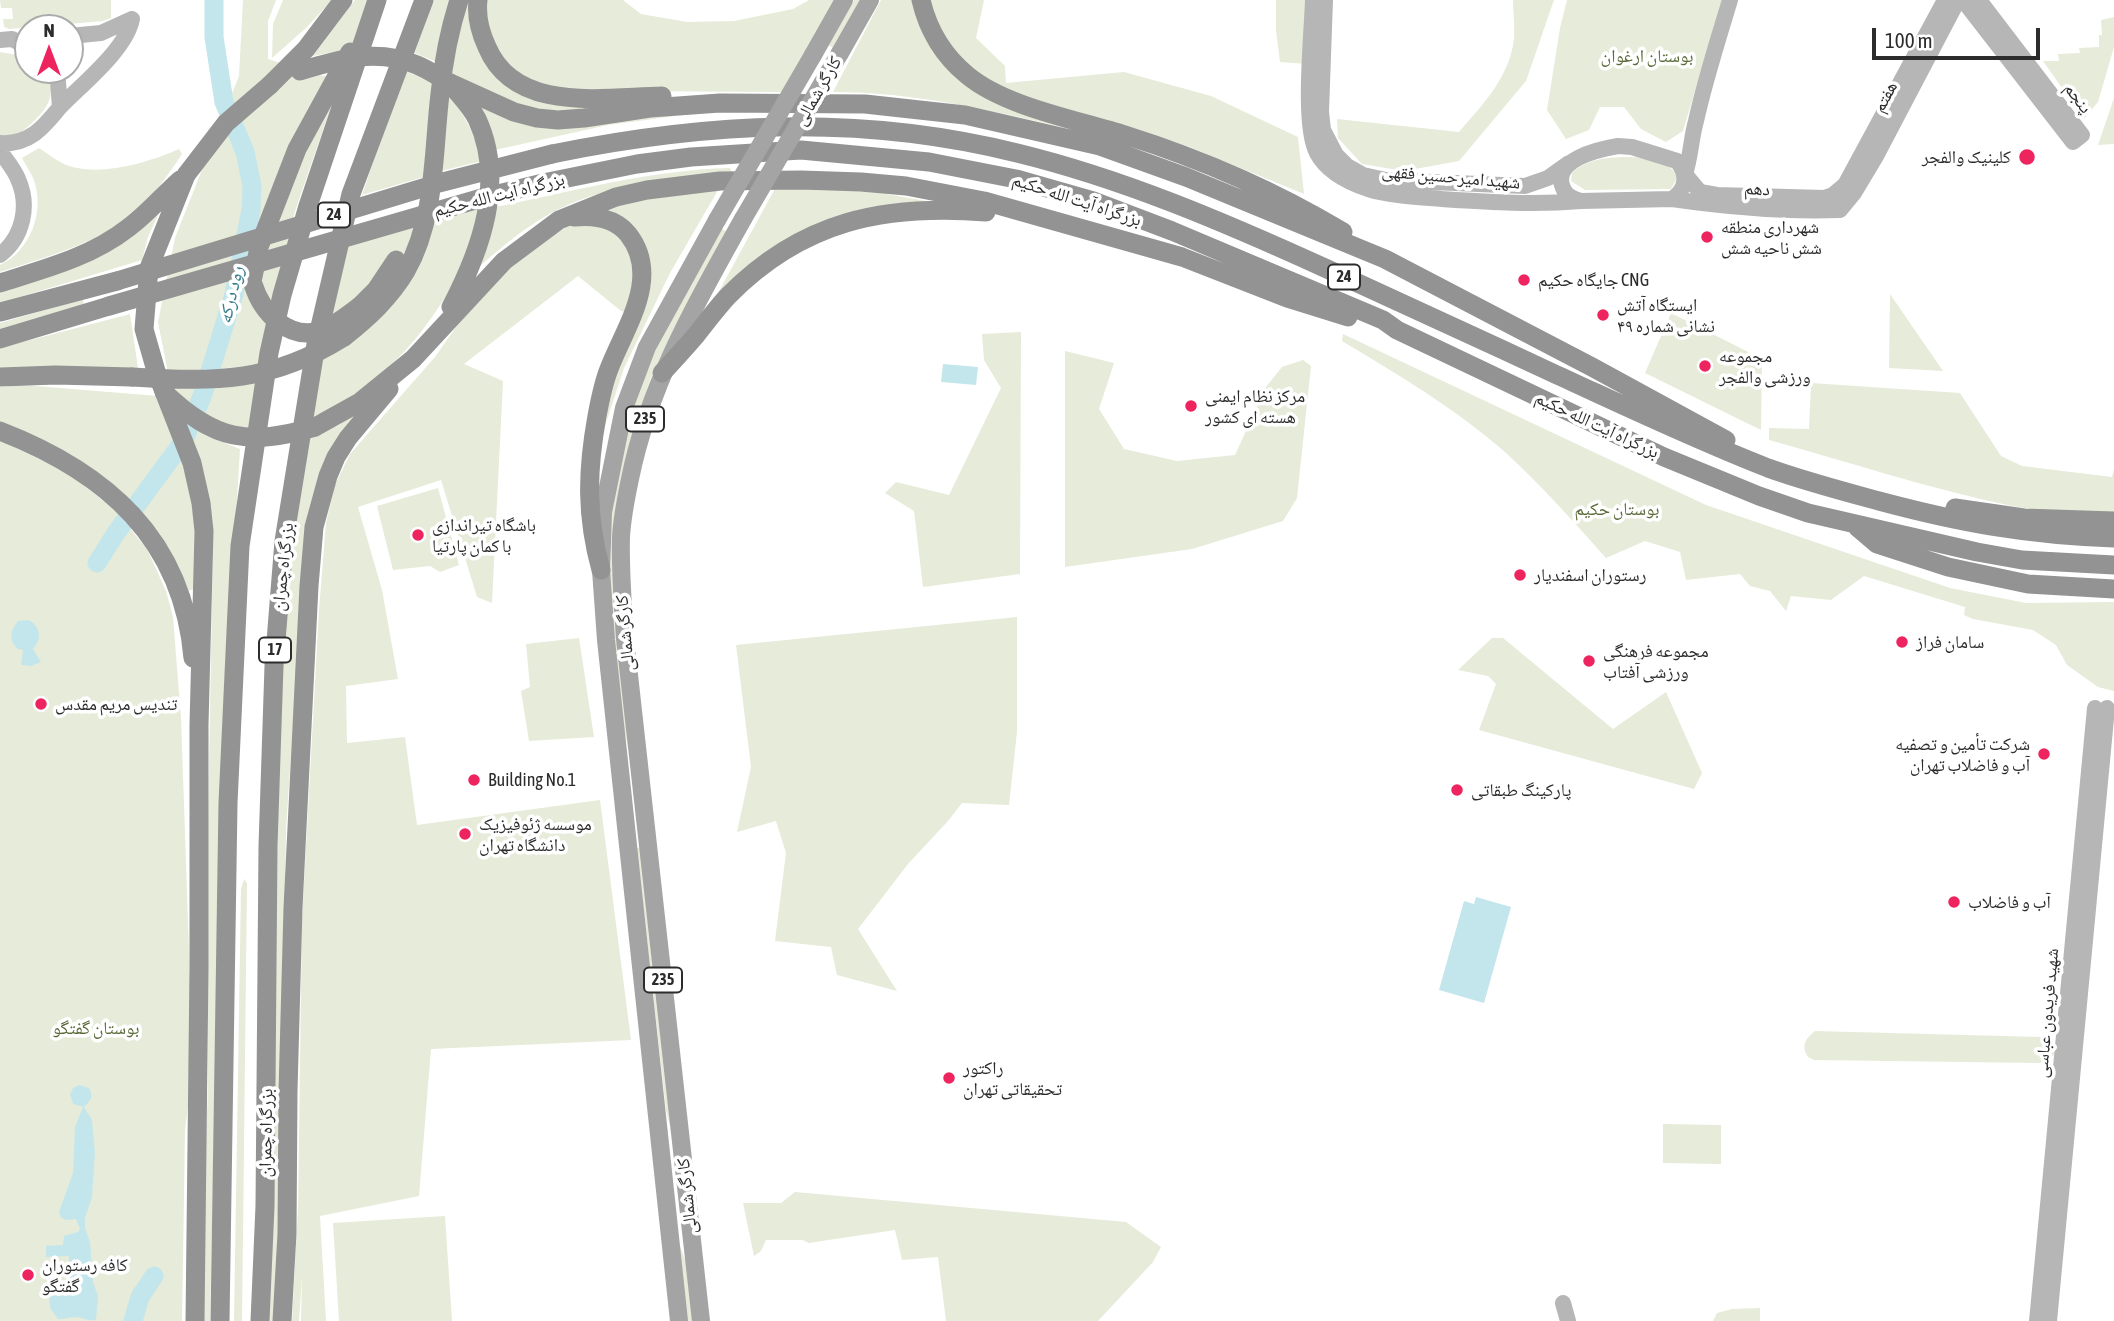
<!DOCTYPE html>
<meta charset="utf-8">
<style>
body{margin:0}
#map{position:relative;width:2114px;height:1321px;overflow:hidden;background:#fff;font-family:"Asap Condensed",sans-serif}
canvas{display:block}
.north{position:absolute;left:14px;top:14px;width:70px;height:70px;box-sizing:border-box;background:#fff;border:2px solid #ababab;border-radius:50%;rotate:0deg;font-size:19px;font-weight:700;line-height:28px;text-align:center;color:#2c2c2c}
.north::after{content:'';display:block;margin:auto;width:24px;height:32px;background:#ee245f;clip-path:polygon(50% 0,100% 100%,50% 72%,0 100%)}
.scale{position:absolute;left:1872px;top:28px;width:168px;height:32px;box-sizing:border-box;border:4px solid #2c2c2c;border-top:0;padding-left:9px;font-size:21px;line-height:24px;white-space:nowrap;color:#2c2c2c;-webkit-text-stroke:5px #fff;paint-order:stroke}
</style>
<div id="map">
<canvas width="2114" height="1321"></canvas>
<div class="north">N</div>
<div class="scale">100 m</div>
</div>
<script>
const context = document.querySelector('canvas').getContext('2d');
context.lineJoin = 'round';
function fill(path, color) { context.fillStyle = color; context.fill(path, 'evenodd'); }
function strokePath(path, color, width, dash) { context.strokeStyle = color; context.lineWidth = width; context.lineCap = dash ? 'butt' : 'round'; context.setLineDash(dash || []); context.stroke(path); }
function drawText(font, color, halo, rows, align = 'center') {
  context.font = font + ' "Asap Condensed","Noto Naskh Arabic",sans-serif'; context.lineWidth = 7; context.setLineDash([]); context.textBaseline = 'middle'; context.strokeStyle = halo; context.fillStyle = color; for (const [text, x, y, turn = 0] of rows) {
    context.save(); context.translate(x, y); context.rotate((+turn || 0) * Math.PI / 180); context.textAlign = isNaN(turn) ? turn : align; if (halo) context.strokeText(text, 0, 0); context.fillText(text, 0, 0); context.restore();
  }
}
fill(new Path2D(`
 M0,0H111V18L103,21L9,29L4,27L3,19H13L12,8H1Z
 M243,0H276L268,21V59L317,75L341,78L295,211L262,365L168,373L158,322L175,238L239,76Z
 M283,0H332L307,27L272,58L273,24Z
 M355,0H371L356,48L313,56Z
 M434,0H453L439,63L410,51Z
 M465,0H474L490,65L587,101L600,112H532L471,85L449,71Z
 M483,0H623L641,14L687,22L734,21L793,9L809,0H838L783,92L614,91L535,88L494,56Z
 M854,0H860L833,48L828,45Z
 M881,0H912L924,37L935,52L1066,128C989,110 913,92 833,92Z
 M925,0H984L976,38L1005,66L1006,83L1124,72L1211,96L1298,137L1304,194L1187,146L1051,106L991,85L957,54L937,28Z
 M1276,0H1309L1307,64L1280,62L1276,30Z
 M1513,0H1554L1526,81L1459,161L1404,171L1362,164L1338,138L1337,119L1459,132C1483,104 1509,78 1514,39C1515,26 1513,12 1513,0Z
 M1567,0H1722L1683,131L1666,142L1641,129L1624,107H1600L1589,130L1566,139L1547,110L1560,28Z
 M2114,17V47L2098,102L2084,119L2043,61H2059L2058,54L2080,53L2079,48L2099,47V35H2102L2101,20Z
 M0,52L28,57V70H43C65,100 36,119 16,137L0,136Z
 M404,70L435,84L427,176L362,195Z
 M446,92C465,113 474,134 482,161L437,172Z
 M2114,98V144L2098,145Z
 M480,106L639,115L698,113L608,125L495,150Z
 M39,148C47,153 54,159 62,163C94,179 148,163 179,149L182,154C168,175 153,197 134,213C97,244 45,257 0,272V265C31,251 46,209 33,178C30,171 25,164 22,158Z
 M1622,157C1643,157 1664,157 1678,176L1671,189L1585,190L1571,181L1572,173C1586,160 1603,158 1622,157Z
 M730,168L733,175C680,182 620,182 570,204C536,218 509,241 481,265L496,207C573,191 651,170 730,168Z
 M721,185L670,273L624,368L605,426H600L643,256L600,215L625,203Z
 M777,185L863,190L932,202L912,203L744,271L718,293Z
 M164,202L148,237L142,260L0,303V290Z
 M483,206C478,221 475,238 468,252C438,323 383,389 310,418L318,360L432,221Z
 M593,221L626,238L636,278L627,312L621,311L578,276L464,364L503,381L492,603L477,597L441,480L358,507L382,590L398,679L346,686L347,743L405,737L417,825L600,800L631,1040L431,1049L419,1196L320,1216L326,1321H301L302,1276L299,1321H292L298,1208L302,920L319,610L326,523L335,485L350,454L435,357L469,308L520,254L572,224Z
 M419,224L411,246L324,342L344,247Z
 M722,229L728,232L673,330L650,380L634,430L622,481L630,755L621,716L608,588L610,513L629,416L646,372L661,337Z
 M1890,294L1943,371L1889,368Z
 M83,299L84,307L0,331V323Z
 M1671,313L1762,359L1761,430L1645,373Z
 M130,314L138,368L0,373V348Z
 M1021,332L1020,574L923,587L914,511L885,493L896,482L949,495L1001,388L984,360L982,334Z
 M1343,334L1706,505L1950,588L2026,603L2114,602V691L2098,687L2067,665L2056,645L2033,630L1973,619L1964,615L1965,607L1864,576L1831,600L1791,596L1786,611L1770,591L1750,586L1740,574L1686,580L1680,552L1645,541L1606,558C1574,522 1542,486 1506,453C1456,409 1399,375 1342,341Z
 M1065,351L1114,363L1099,409L1124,449L1177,461L1235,455L1266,387L1282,367L1303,360L1311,366L1297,498L1283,521L1192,549L1065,567Z
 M262,380L257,429L220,424L182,399L175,388Z
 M1811,383L1960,393L2001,456L2022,466L2112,477L2114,469V514C2080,513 2046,512 2012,506C1930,489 1849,462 1769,440V428L1809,429Z
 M23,385L158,396C171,428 185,460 192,495C197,525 194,558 194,589L187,591L150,524L0,427V387Z
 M378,399L332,455L295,694L286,829L282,1148L274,1321H265L279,734L287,598L307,438L337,426Z
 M177,412L204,435L240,449L222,756L210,1321H203L202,1238L208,1089V821L213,544Z
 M0,440L70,474L118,513L148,551L166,591L173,617L181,718L193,1067L185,1130L182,1321H0Z
 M438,488L459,565L440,572L430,566L393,570L377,506Z
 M1017,617V732L1009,805L962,803L948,821L908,864L858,929L897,991L837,975L831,947L775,941L786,853L776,821L737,832L751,767L736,645Z
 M579,638L594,737L529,741L521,691L530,687L526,644Z
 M1492,638H1503L1613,729L1666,692L1702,773L1694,789L1479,730L1496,684L1488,676L1458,670Z
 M645,847L672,1135L666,1110L637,848Z
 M244,879L247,883L242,1321H234L241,889Z
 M1815,1031L2041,1037L2053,1044L2054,1055L2046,1062L2039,1063L1814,1060L1808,1057C1801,1046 1805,1039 1815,1031Z
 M1663,1124L1721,1125V1164L1663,1163Z
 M795,1192L1126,1222L1161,1247L1153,1262L1098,1321H946L938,1257L902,1260L895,1230L809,1243L803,1240H766L761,1251L754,1256L743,1203H781Z
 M445,1216L452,1321H339L333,1223Z
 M680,1246L687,1265L693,1321H686L678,1249Z
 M1760,1308V1321H1713L1717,1313L1732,1309Z`), '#e7ebd9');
fill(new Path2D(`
 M943,364L978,367L976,385L941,382Z
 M29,620C41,628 42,638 33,649L41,662L31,666L21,665L23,650L18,649C8,639 10,632 18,621Z
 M1476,897L1511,907L1484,1003L1439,990L1464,901L1474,904Z
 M79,1085L89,1088C94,1097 90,1101 84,1107L92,1120L95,1153L92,1197L85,1218V1228L90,1242L93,1282L98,1296L96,1320C85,1321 83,1317 75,1317C68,1318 64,1319 58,1319L50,1308L49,1296L68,1295L69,1256L46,1257V1246L63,1245L64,1236L78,1232L80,1229L76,1219L66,1220L61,1218L59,1212L73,1173L75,1127L83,1107L73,1104L70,1094L73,1088Z`), '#c3e6ec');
strokePath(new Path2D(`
 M97,563L116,533L183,442L203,394L234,294L251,210L252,186L245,152L224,102L214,37V0
 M133,1321L140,1297L154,1276`), '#c3e6ec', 19);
strokePath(new Path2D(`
 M1313,0C1312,34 1302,126 1317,153C1327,172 1350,183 1368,189C1391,196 1419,197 1442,199C1489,202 1534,205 1581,201
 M1325,0L1321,112L1323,130L1336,155L1347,166L1363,175L1386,180L1525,186L1548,178L1569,163
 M1730,0C1718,40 1705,80 1696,121C1691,138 1691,156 1685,174L1700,192L1717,195L1824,198L1833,195L1845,185L1945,0
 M1963,0L2073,142L2082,135L1979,0
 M70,36L101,33L132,19
 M0,40L12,39L28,47
 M60,107C81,85 126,50 132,19
 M0,143C29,145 43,128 60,107L58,82L53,70
 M1618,146L1632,147L1677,161C1688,174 1687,189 1672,199L1581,201C1573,199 1566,196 1563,188C1550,160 1600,149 1618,146Z
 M0,151C6,160 14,169 18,179C30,206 23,237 0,255
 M1672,199C1728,207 1784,212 1840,210
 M1840,210L1854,193L1875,158L1958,0
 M1563,1303L1568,1321
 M2037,1321L2095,708
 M2049,1321L2107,708`), '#b6b6b6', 16);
strokePath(new Path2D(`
 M840,53L870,0
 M813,55L844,0
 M679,1321L606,640L601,570L603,512L624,408L647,347L717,220
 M701,1321L625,639C623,605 620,571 621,537C622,518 626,498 630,479C649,384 696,303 743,219`), '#a4a4a4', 18);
strokePath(new Path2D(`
 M478,0C476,17 480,32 487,47C515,114 604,97 662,96
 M921,0C928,30 944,56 967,75C1005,107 1078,120 1125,135C1201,159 1275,191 1343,232
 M450,83L514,112L537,118L558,120L584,118L650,108L720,103L865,104L965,115L1100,146L1186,177L1385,259L1592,367L1726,440
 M270,85L306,49L343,0
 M552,154C708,122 860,114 1017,153C1124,179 1226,223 1325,268C1403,304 1480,339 1557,375C1627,407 1696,440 1768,468C1804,481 1842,491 1879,501C1961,523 2028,535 2114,538
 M186,175L149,268L144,329L156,371L192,463L201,503L204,531L199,725V968L195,1321
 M543,183L637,164L691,157L801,150L929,162L1016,179L1093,201L1172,231L1383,320L1397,330L1664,457L1759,496L1808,513L1977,552L2022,560L2114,565
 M574,217C593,215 615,218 628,234C662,277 625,327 609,369C603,384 600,400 597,416C587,471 586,516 601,570
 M253,277L259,247L297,149L350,52
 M0,283C44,269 91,257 128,228C147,214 162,196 180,180
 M360,306L376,290L396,260
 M451,307C481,250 506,181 477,119C471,107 462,98 454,88
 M0,312L117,281
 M344,337C368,318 390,298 406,271C436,218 433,152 440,94C443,65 450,28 459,0
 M0,339L109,306
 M662,373C674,360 686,347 697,334C707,321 717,308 728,296C802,221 883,204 986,212
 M0,377L56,375L132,377
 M315,427L360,402L413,359L504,261L559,220L616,197L647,190L720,181L801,180L861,182L906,186L984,201L1182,257L1287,298L1348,317
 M0,431C106,472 183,539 193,658
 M1955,508L2024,518L2114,521
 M1857,527L1877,544L1948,567L2028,584L2114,589
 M220,1321L228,803L240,546L269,353L282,295L308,206L377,0
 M260,1321L265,1206L268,846L274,666L284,541L316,344L351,194L424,0
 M282,1321L287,1234L288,1091L293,908L309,586L314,527L328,476L336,457L348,438L389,389`), '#939393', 19);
strokePath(new Path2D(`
 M743,219L840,53
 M717,220L813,55`), '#a4a4a4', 18);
strokePath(new Path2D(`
 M300,71C339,59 378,48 417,65C429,70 439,77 450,83
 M186,175L226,123L270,85
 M117,281L439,183L552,154
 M253,284C262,313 289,342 323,330C336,325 349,314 360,306
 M109,306L482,198L543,183
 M132,377C216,382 271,383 344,337
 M164,392C214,441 249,446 315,427`), '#939393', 19);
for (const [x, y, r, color] of [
 [2027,157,9,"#ee245f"],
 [1707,237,7,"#ee245f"],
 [1524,280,7,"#ee245f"],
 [1603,315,7,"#ee245f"],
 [1705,366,7,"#ee245f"],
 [1191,406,7,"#ee245f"],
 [418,535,7,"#ee245f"],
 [1520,575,7,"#ee245f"],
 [1902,642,7,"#ee245f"],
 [1589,661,7,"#ee245f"],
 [41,704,7,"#ee245f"],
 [2044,754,7,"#ee245f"],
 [474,780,7,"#ee245f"],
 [1457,790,7,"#ee245f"],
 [465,834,7,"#ee245f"],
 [1954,902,7,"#ee245f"],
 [949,1078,7,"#ee245f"],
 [28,1275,7,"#ee245f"]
]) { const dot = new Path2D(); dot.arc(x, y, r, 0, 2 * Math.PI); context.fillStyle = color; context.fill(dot); strokePath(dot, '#fff', 2.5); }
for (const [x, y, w] of [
 [334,215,32],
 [1344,277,32],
 [645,419,38],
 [275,650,32],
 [663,980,38]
]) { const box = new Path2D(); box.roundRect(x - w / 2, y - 12.5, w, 25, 5); context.fillStyle = '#fff'; context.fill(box); strokePath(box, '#2c2c2c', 2); }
drawText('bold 16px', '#2c2c2c', null, [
 ["24",334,215],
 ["24",1344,277],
 ["235",645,419],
 ["17",275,650],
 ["235",663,980]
]);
drawText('18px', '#5a6a38', '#fff', [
 ["بوستان ارغوان",1647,56],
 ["بوستان حکیم",1617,509],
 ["بوستان گفتگو",96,1028]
]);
drawText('18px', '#2c2c2c', '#fff', [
 ["کارگر شمالی",818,91,-60],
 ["هفتم",1885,97,-62],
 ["پنجم",2078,98,53],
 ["شهید امیرحسین فقهی",1451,177,5],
 ["دهم",1757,189,3],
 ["بزرگراه آیت الله حکیم",499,195,-14],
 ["بزرگراه آیت الله حکیم",1077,200,18],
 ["بزرگراه آیت الله حکیم",1597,425,25],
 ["بزرگراه چمران",283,567,-84],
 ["کارگر شمالی",625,633,-95],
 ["شهید فریدون عباسی",2047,1013,-85],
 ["بزرگراه چمران",266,1133,-89],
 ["کارگر شمالی",687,1196,-96]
]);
drawText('18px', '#2c2c2c', '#fff', [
 ["کلینیک والفجر",2011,157,"right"],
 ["شهرداری منطقه",1721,227],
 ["شش ناحیه شش",1721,248],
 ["جایگاه حکیم CNG",1538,280],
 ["ایستگاه آتش",1617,305],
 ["نشانی شماره ۴۹",1617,326],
 ["مجموعه",1719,356],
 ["ورزشی والفجر",1719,377],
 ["مرکز نظام ایمنی",1205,396],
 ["هسته ای کشور",1205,417],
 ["باشگاه تیراندازی",432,525],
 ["با کمان پارتیا",432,546],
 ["رستوران اسفندیار",1534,575],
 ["سامان فراز",1916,642],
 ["مجموعه فرهنگی",1603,651],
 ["ورزشی آفتاب",1603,672],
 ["تندیس مریم مقدس",55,704],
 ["شركت تأمين و تصفيه",2030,744,"right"],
 ["آب و فاضلاب تهران",2030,765,"right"],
 ["Building No.1",488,780],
 ["پارکینگ طبقاتی",1471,790],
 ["موسسه ژئوفیزیک",479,824],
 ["دانشگاه تهران",479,845],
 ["آب و فاضلاب",1968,902],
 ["راکتور",963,1068],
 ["تحقیقاتی تهران",963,1089],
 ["کافه رستوران",42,1265],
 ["گفتگو",42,1286]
], 'left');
drawText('italic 19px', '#357d8c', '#fff', [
 ["رود درکه",231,295,-77]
]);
</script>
